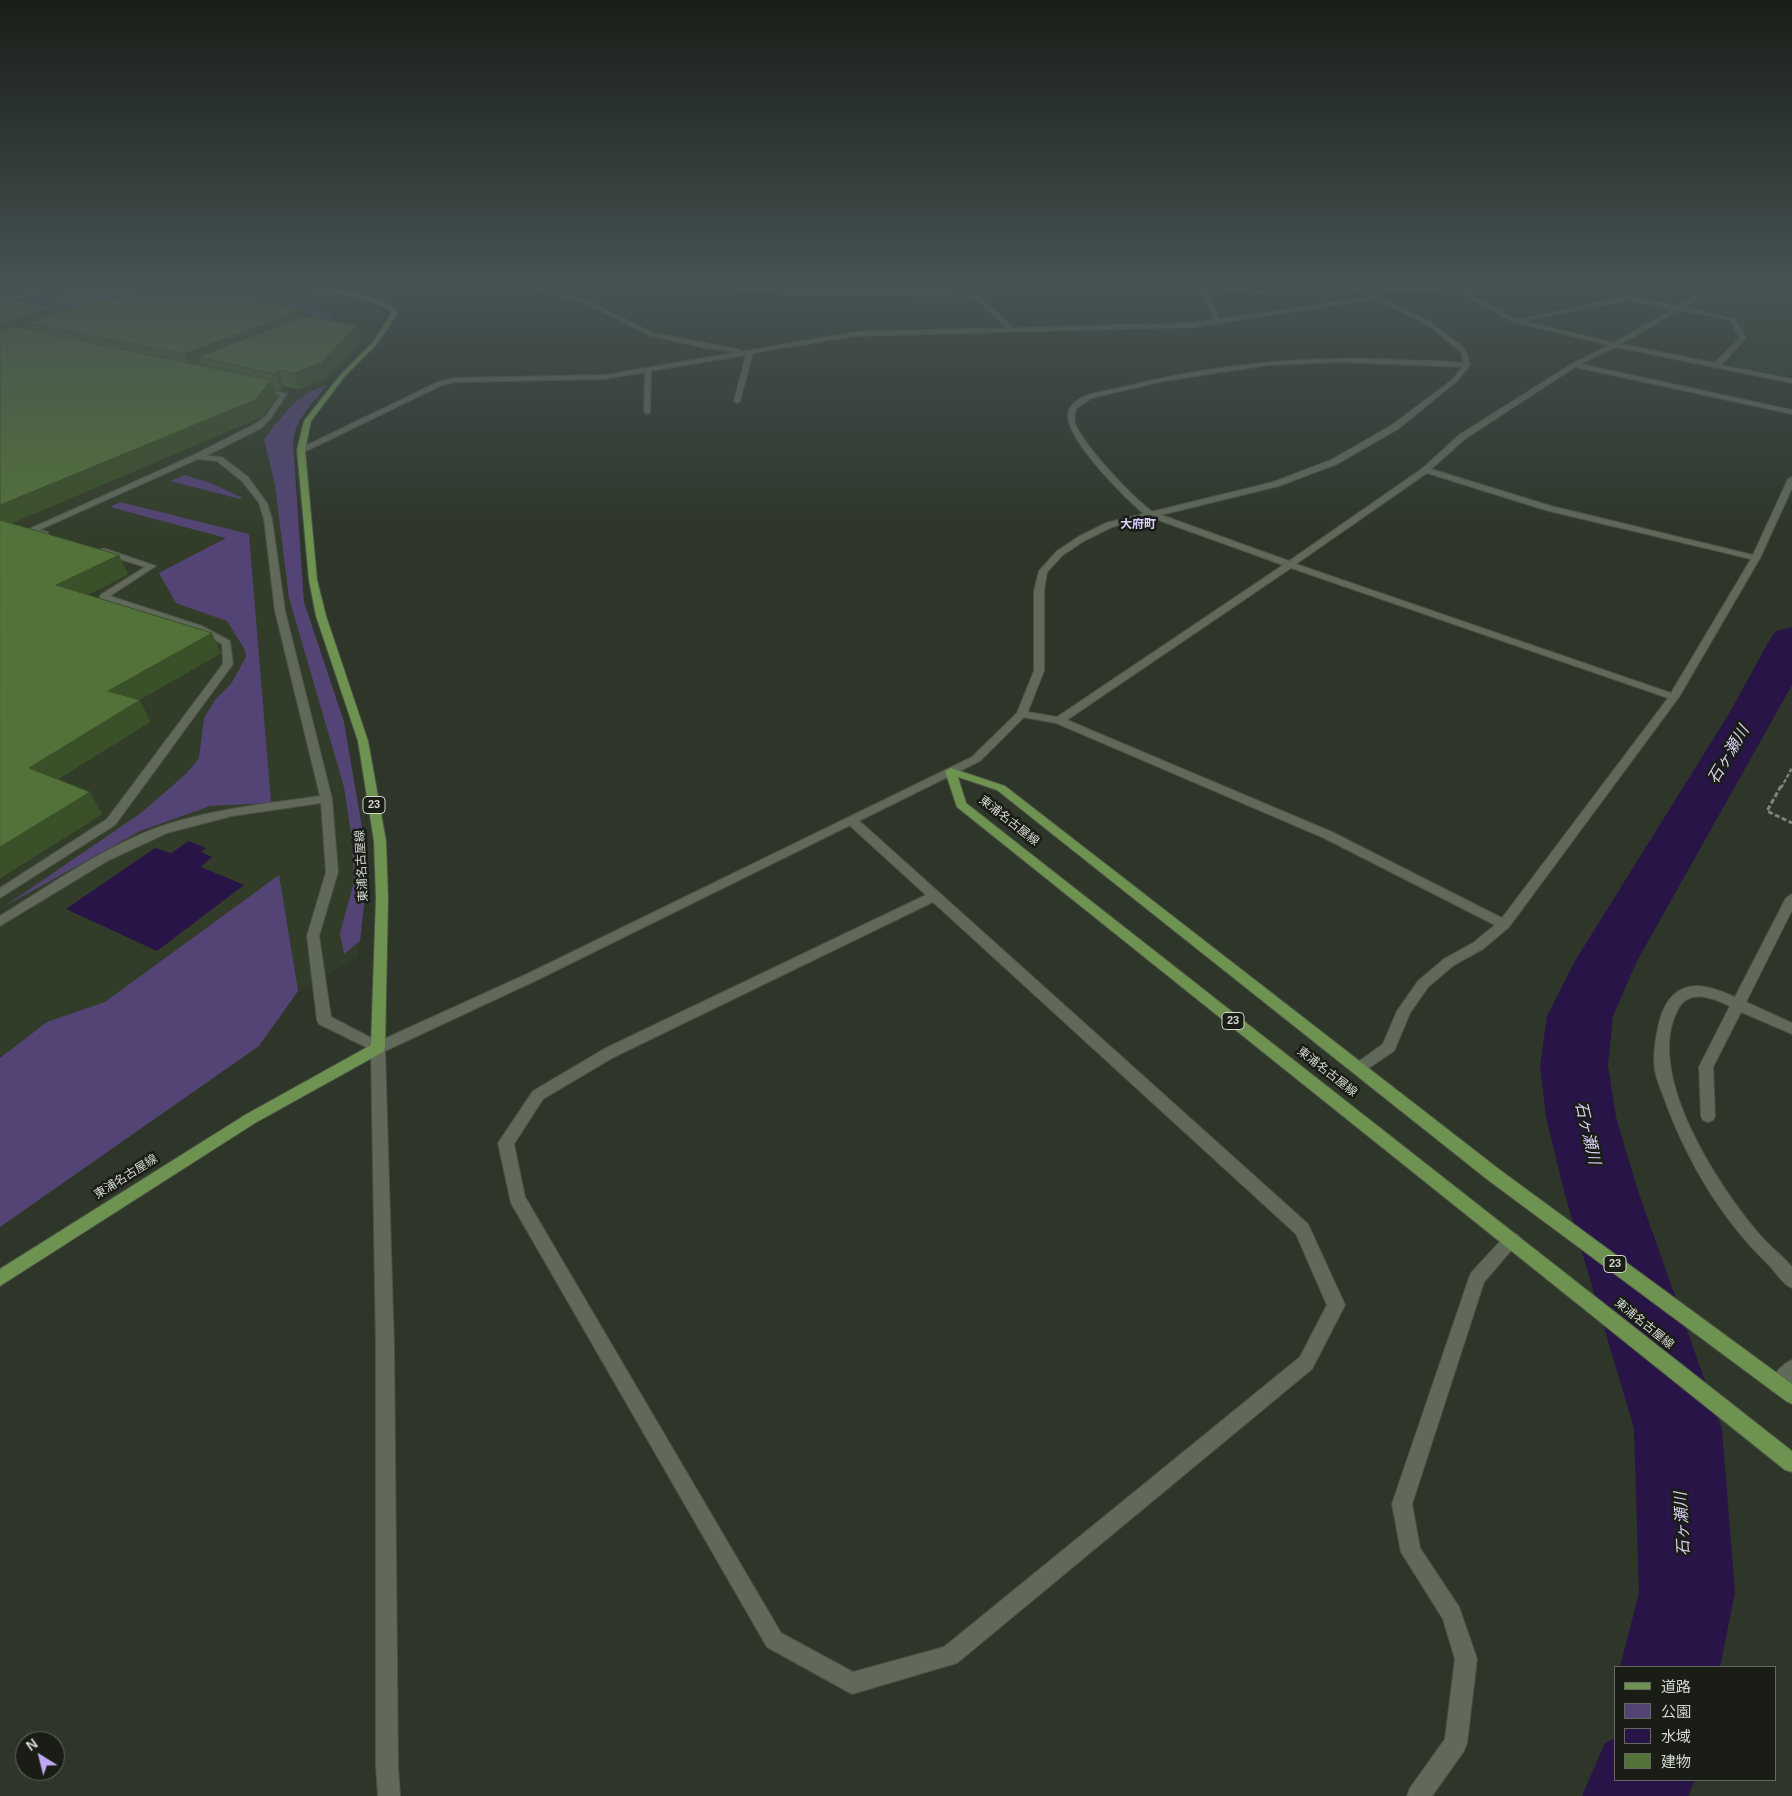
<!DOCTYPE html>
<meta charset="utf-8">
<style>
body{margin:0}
#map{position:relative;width:1792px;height:1796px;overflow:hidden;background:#2e3629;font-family:Helvetica,"Noto Sans JP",sans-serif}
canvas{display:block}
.legend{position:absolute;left:1614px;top:1666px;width:162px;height:115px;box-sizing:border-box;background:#191d16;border:1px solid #636860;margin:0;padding:6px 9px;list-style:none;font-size:15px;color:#d3d8cf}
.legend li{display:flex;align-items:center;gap:10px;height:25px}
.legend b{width:25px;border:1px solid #636860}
.north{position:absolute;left:15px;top:1731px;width:50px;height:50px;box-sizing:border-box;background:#191d16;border:1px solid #636860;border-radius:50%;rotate:324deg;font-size:14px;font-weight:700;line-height:20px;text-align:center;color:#d3d8cf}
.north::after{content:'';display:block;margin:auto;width:18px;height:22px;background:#bfa9f4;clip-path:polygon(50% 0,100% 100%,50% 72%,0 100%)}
</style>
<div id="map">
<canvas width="1792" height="1796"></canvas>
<ul class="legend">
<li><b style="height:6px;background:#6e924f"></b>道路</li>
<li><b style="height:14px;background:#544476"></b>公園</li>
<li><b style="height:14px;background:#281446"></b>水域</li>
<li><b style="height:14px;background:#53723a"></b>建物</li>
</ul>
<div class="north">N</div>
</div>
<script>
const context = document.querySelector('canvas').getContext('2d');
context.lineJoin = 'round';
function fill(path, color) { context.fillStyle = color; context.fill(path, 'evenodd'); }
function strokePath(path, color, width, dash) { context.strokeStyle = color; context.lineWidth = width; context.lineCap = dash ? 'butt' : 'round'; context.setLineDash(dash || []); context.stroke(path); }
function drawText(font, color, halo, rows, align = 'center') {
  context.font = font + ' Helvetica,"Noto Sans JP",sans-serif'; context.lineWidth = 5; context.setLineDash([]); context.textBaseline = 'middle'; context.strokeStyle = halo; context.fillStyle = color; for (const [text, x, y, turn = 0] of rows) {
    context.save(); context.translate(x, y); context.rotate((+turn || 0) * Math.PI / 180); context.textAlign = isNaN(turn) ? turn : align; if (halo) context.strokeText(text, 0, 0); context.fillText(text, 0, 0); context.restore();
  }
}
fill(new Path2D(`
 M63,287H192L334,295L363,301L379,309L381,317L375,329L317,394L297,421L289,443L295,603L335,719L361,903L358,957L298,991L259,1046L0,1227V290Z
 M1724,287H1792V377L1731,365L1752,342L1734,317L1688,307Z`), '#323d29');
fill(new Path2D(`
 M184,287L289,293L273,300L255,294C191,291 104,278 45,302L46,306L0,308L70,288Z
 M108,293L121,294L113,297L142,303L78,314L60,303C70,293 94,294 108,293Z
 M278,302L314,306L323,309L333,318V323L329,324Z
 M327,385C313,403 294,420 293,444L304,602L344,722L365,845L364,906L360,941L344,954L340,933L354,882L352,840L344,787L289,598L275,485L264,439C282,416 298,393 327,385Z
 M185,475L213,484L243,498L240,499L170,481Z
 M120,502L249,534L271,803L210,806L140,831L5,906L141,813L187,773L199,758L204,718L215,700L231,684L246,657L245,650L227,621L176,603L159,573L226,538L110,507Z
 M279,875L298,991L259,1046L0,1227V1058L47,1022L105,1002Z`), '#544476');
fill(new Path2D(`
 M189,841L206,848L201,852L212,857L201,867L244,885L157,951L66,909L155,848L171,853Z`), '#281446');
fill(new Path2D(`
 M1792,627V685L1637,961L1613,1016L1608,1066L1616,1117L1638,1191L1722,1429L1735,1593L1720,1667H1620L1639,1593L1634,1429L1564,1191L1546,1117L1540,1066L1547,1016L1575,961L1730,712L1769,641L1776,631Z
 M1616,1738V1780H1695L1688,1796H1582L1605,1743Z`), '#281446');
const lane = new Path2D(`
 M45,287H55L0,305V301Z
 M93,290H132L161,293L158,295L93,293L58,302L57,304L71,313L69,316L51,304C59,293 81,292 93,290Z
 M221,294L248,295L272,306L267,307L247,299L219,297Z
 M260,387L287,394L271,418L261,428L206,456L222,457L248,477L267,503L272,519L285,611L332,799L338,872L319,936L331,1017L383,1044L385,1048L383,1052L378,1053L319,1024L317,1020L307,936L326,872L321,803L232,816L167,833L109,860L0,926V916C52,884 102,848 159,827C211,809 266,804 320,796L275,611L264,519L259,503L242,481L217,461L198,459L39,530L48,532V536L27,530L194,455L255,424L266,416L280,395L258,390V388Z
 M100,549H106L156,566L110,596L202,626L230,641L233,664L115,825L0,898V888L107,819L223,664L222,644L196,630L100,599V595L145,567L100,553Z
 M851,816L855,817L1308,1224L1345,1305L1312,1369L957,1663L852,1694L767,1647L511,1203L498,1143L533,1091L604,1049L926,895L847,823L845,820ZM933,902L1296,1234L1327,1305L1300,1357L944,1647L853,1672L781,1633L525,1197L514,1144L543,1099L614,1057Z`);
const street = new Path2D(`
 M528,287H539L591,302L653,333L741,350L738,352L705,348L649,335L587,304Z
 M712,287L976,293L1014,328L1193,323L1214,320L1201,287H1207L1219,319L1378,296L1381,298L1193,327L855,336L753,353L740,401L737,403L734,401L746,355L651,371L650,412L647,414L644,412L645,372L605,379L455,382L442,385L304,452L297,450L438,382L455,378L605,375L855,332L1007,328L974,297L791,294Z
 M1209,287H1234L1268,292L1265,294Z
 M1480,287L1461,289L1517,320L1628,296L1677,306L1709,287H1717L1683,307L1735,319L1746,338L1721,365L1792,379V383L1616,347L1580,364L1792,410V414L1575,367L1465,439L1431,469L1551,506L1753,555L1788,479L1792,477V488L1760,558L1679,697L1509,927L1483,949L1454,965L1428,987L1410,1013L1394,1051L1360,1074L1355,1072L1353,1068L1355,1064L1383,1044L1397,1011L1418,981L1444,959L1473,943L1495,925L1324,838L1056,723L1022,717L1017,714L1022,711L1057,717L1283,565L1147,516C1129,503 1058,432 1069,410C1077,393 1103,392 1119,388C1212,364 1305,355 1401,360C1423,361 1447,360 1469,364L1467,367L1337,362L1268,365L1164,381L1092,398L1077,408C1074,413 1074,418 1075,423C1082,444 1134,499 1153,512L1289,561L1423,468L1459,435L1570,365L1609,345L1513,322L1454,289L1360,292L1357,290L1398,287ZM1628,300L1673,309L1614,343L1523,321ZM1679,310L1730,320L1740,338L1715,363L1621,344ZM1427,473L1545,510L1751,559L1671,693L1296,564ZM1291,568L1668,698L1502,918L1332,832L1067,720Z
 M1792,894V910L1746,1002L1792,1023V1034L1741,1012L1713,1067L1715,1116L1713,1120L1708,1122L1703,1120L1701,1116L1699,1067L1730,1006C1713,998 1688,987 1677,1011C1645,1075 1718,1186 1759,1234C1769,1246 1782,1255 1792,1267V1288C1782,1284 1776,1272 1768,1264C1723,1221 1689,1164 1667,1106C1663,1094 1657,1082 1655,1070C1653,1056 1655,1041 1658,1028C1660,1018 1663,1008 1669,1000C1687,977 1713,987 1735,997L1786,898Z
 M1512,1233L1518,1235L1520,1240L1484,1282L1412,1504L1420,1548L1459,1607L1477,1659L1467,1743L1464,1751L1432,1796H1407L1410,1788L1445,1739L1455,1659L1443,1619L1401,1552L1392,1504L1469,1278L1471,1273L1506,1235Z
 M1792,1360V1382L1784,1391L1778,1394L1772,1391L1769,1385C1773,1375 1782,1364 1792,1360Z`);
const secondary = new Path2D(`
 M1352,287H1360L1432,323L1466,350L1470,365L1456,382L1398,429L1337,464L1279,486L1112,527L1084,541L1063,555L1047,572L1044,591V671L1027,714L980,761L537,980L385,1051L394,1348L398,1766L400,1796H378L376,1766V1348L371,1048L373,1044L527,974L972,757L1017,713L1034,671V591L1039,571L1057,551L1078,537L1106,523L1273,482L1331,460L1392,425L1452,380L1464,365L1461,352L1428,325Z`);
const primary = new Path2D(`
 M0,287H30L0,291Z
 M246,287C289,287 361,283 397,309L396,316L377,344L345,376L311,421L305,450L317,580L326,616L368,741L386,841L388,898L385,1048L383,1052L255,1123L0,1286V1269L245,1115L371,1045L376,898L374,841L358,741L316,616L309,580L297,450L304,421L341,374L373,342L390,316L391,310L375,303L341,294Z
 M951,768L1005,786L1500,1170L1792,1384V1404L1786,1401L1488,1180L997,790L958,777L966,803L1792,1451V1472L1785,1470L957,807L945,771Z`);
strokePath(lane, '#4c5246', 2);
strokePath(street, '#4c5246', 2);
strokePath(secondary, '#4c5246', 2);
strokePath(primary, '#4c5246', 2);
strokePath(new Path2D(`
 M1781,788L1792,768`), '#7d8478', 2.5, [4, 2]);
strokePath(new Path2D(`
 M1781,786L1767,811L1792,823`), '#7d8478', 3, [5, 2.5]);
fill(lane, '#60695a');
fill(street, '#60695a');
fill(secondary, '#60695a');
fill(primary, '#6e924f');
fill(new Path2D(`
 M71,301H111L303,317L361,341L326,379L299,389L284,386L281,391L274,389L277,396L261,417L12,523L128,574L87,595L221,653L139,700L150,722L58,779L102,814L0,878V304L51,307L62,304L64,311L73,308L74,306Z`), '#476232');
fill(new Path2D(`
 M62,304L68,319L29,323L33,332L0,343V325Z
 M300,309L305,324L198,357L201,366L190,370L184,354Z
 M357,325L361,341L326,379L299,389L294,373Z
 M279,370L284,386L281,391L275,374Z
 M271,380L277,396L261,417L0,528V505Z
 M119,555L128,574L66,605L56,585Z
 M212,633L221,653L118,712L108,691Z
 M140,700L150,722L41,790L29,768Z
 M90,792L102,814L0,878V847Z`), '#3a5029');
const building = new Path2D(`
 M157,287H188L300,309L289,313L292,314L184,354L29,323L73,308L75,304L71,301L86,296L111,301Z
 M14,300L51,307L62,304L0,325V304Z
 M305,316L357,325L321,363L294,373L279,370L275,374L198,357Z
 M16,327L271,380L255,400L0,505V332Z
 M0,520L119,555L56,585L212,633L108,691L140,700L29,768L90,792L0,847Z`);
fill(building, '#53723a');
strokePath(building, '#3a5029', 1);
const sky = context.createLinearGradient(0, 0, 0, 539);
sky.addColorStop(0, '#191e17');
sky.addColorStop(0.53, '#465254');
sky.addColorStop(1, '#46525400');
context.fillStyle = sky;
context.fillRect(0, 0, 1792, 539);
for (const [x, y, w] of [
 [374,805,22],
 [1233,1021,22],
 [1615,1264,22]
]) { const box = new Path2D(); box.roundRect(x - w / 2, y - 8.5, w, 17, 4); context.fillStyle = '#191d16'; context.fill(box); strokePath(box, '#d3d8cf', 1); }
drawText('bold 11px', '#d3d8cf', null, [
 ["23",374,805],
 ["23",1233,1021],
 ["23",1615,1264]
]);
drawText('bold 12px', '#d8cdf8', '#191d16', [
 ["大府町",1138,525]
]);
drawText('12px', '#d3d8cf', '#191d16', [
 ["東浦名古屋線",1009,821,38],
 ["東浦名古屋線",362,866,-93],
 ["東浦名古屋線",1327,1072,38],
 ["東浦名古屋線",126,1177,-32],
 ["東浦名古屋線",1644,1324,39]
]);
drawText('italic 16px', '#d8cff2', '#191d16', [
 ["石ヶ瀬川",1729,755,-59],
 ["石ヶ瀬川",1587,1133,77],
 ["石ヶ瀬川",1683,1524,-93]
]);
</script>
